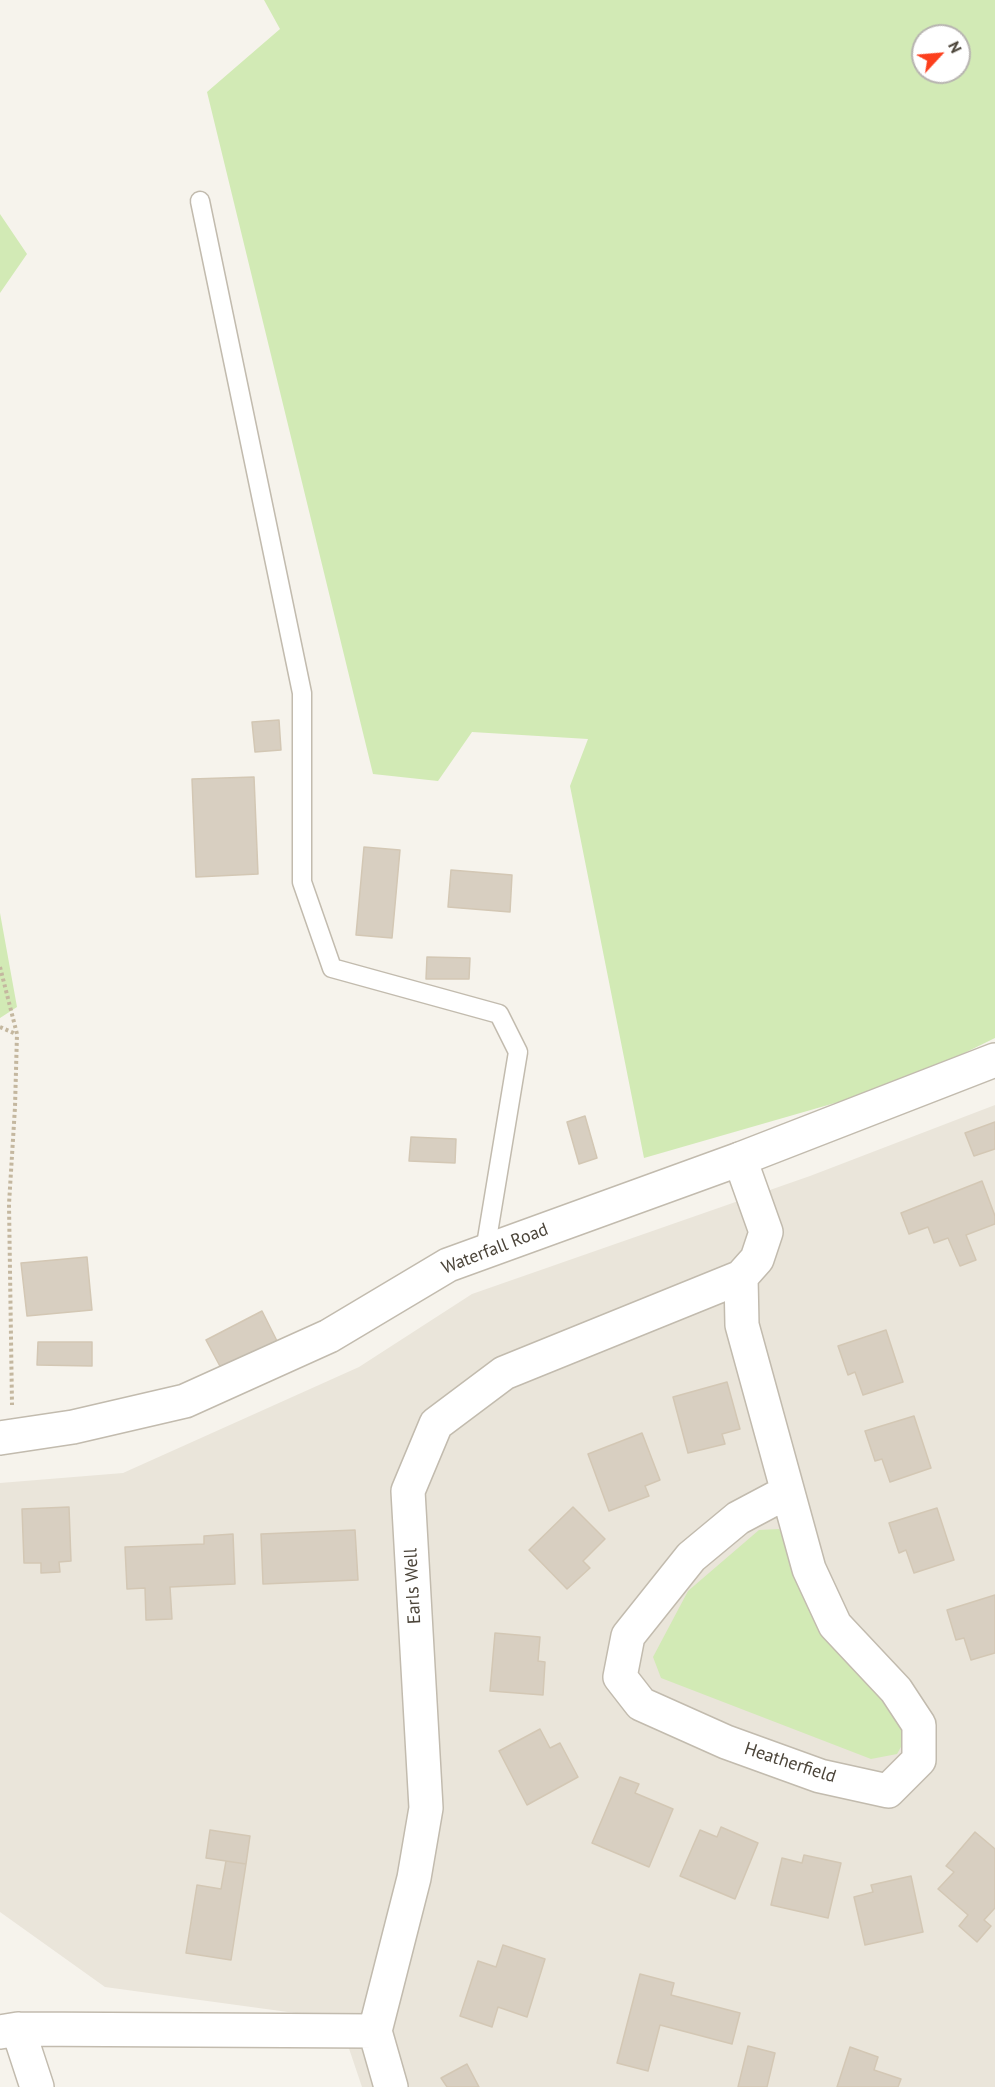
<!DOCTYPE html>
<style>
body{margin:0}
#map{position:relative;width:995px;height:2087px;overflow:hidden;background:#f6f3ec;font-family:"PT Sans",sans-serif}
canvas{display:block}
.north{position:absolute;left:911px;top:24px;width:60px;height:60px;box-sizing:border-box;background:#fff;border:2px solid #b7b4b0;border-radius:50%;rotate:64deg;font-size:16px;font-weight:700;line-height:24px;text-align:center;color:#4b4439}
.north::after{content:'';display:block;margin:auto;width:21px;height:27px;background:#fc3f1d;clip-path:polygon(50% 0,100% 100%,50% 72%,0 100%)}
</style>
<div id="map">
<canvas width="995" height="2087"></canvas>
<div class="north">N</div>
</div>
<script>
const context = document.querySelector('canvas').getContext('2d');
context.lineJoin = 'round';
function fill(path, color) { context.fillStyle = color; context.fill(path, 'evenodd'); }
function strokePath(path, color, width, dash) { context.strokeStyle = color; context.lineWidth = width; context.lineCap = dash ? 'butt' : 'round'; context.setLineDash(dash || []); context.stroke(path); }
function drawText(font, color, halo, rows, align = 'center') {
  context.font = font + ' "PT Sans",sans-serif'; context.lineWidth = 4.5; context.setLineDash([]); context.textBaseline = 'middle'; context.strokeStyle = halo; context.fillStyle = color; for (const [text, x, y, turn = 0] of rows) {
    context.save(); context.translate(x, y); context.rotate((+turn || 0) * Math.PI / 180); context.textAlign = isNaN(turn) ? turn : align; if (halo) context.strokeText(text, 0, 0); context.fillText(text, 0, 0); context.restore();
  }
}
fill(new Path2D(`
 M995,1105V2087H362L339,2019L105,1987L0,1912V1483L123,1473L359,1367L472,1294L810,1176Z`), '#eae5da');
fill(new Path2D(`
 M264,0H995V1038L901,1084L644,1158L570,786L588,739L472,732L438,781L373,774L207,92L280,29ZM923,36H959V72H923Z
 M0,214L27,254L0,293Z
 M0,913L17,1007L0,1018Z
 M779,1529L826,1622L882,1682L906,1738L897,1754L871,1759L661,1678L653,1657L688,1591L759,1530Z`), '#d2eab5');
const building = new Path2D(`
 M279,720L281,750L255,752L252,722Z
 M254,777L258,874L196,877L192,779Z
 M364,847L400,850L392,938L356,935Z
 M451,870L512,875L510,912L448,907Z
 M427,957L470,958L469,979H426Z
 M585,1116L597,1158L579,1164L567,1122Z
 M995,1122V1149L974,1156L965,1133Z
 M411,1137L456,1139L455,1163L409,1161Z
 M982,1181L995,1216V1224L966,1235L976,1260L960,1266L948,1238L934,1243L928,1227L909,1234L901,1213Z
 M87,1257L92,1310L27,1316L21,1263Z
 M262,1311L277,1341L222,1370L206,1340Z
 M886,1330L903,1382L863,1395L855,1372L848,1375L838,1346Z
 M38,1342H92V1366L37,1365Z
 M727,1382L740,1429L722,1434L725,1444L688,1453L673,1397Z
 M914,1416L931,1468L890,1482L882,1459L875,1461L865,1431Z
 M642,1433L660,1480L645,1486L649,1496L609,1511L588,1454Z
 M69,1507L71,1561L59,1562L60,1572L41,1573V1563H24L22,1509Z
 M573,1507L605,1539L583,1561L590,1568L567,1589L529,1550Z
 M937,1508L954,1560L914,1573L906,1550L899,1553L889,1523Z
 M355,1530L358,1580L263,1584L261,1534Z
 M233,1534L235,1584L170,1587L172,1619L146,1620L145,1588L127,1589L125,1547L204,1544V1536Z
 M995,1595V1653L971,1660L964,1638L956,1640L947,1610Z
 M495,1633L540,1637L538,1661L545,1662L543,1695L490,1691Z
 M540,1729L550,1748L560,1743L578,1777L527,1805L499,1751Z
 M620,1777L639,1784L635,1793L673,1809L649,1867L592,1843Z
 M721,1827L758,1843L735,1899L680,1876L700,1830L717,1837Z
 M210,1830L250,1836L246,1864L206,1858Z
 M975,1832L995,1849V1908L984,1920L991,1926L977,1942L959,1926L968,1915L938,1889L954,1872L946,1866Z
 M804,1855L841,1863L828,1918L771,1905L782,1858L802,1863Z
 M226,1861L246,1864L231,1960L186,1953L197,1885L221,1889Z
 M911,1876L923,1932L865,1945L854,1897L873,1892L871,1885Z
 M503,1945L545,1959L527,2017L498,2007L492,2027L460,2016L478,1961L496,1967Z
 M640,1974L674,1983L671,1995L740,2013L732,2044L660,2025L648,2071L617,2063Z
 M748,2046L775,2053L767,2087H738Z
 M850,2047L878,2057L874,2070L901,2079L898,2087H837Z
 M467,2064L479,2087H447L441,2078Z`);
fill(building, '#d8cfc1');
strokePath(building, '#d3c7b4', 1.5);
const service = new Path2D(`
 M200,201L302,693V882L332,968L499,1014L518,1052L485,1251`);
const minor = new Path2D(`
 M740,1159L766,1232L757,1259L741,1277L742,1325L809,1569L835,1625L896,1690L919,1725V1760L888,1791L820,1776L726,1742L641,1704L620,1677L628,1636L691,1557L738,1518L787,1492
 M18,2029L37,2087
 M0,2032L18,2029L375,2031
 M391,2087L375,2031L414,1878L426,1808L408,1491L436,1424L504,1373L741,1277`);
const tertiary = new Path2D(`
 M0,1438L73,1427L185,1401L329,1336L448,1265L740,1159L995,1060`);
strokePath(service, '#c2bbae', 21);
strokePath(minor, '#c2bbae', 36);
strokePath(tertiary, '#c2bbae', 36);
strokePath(new Path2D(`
 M0,967L17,1034L15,1107L9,1204L12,1405
 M0,1027L16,1034`), '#c4b79f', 4, [3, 3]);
strokePath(service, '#fff', 18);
strokePath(minor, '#fff', 33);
strokePath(tertiary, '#fff', 33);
drawText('18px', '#4b4439', '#fff', [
 ["Waterfall Road",495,1249,-21],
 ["Earls Well",413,1586,-93],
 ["Heatherfield",790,1763,18]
]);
</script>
